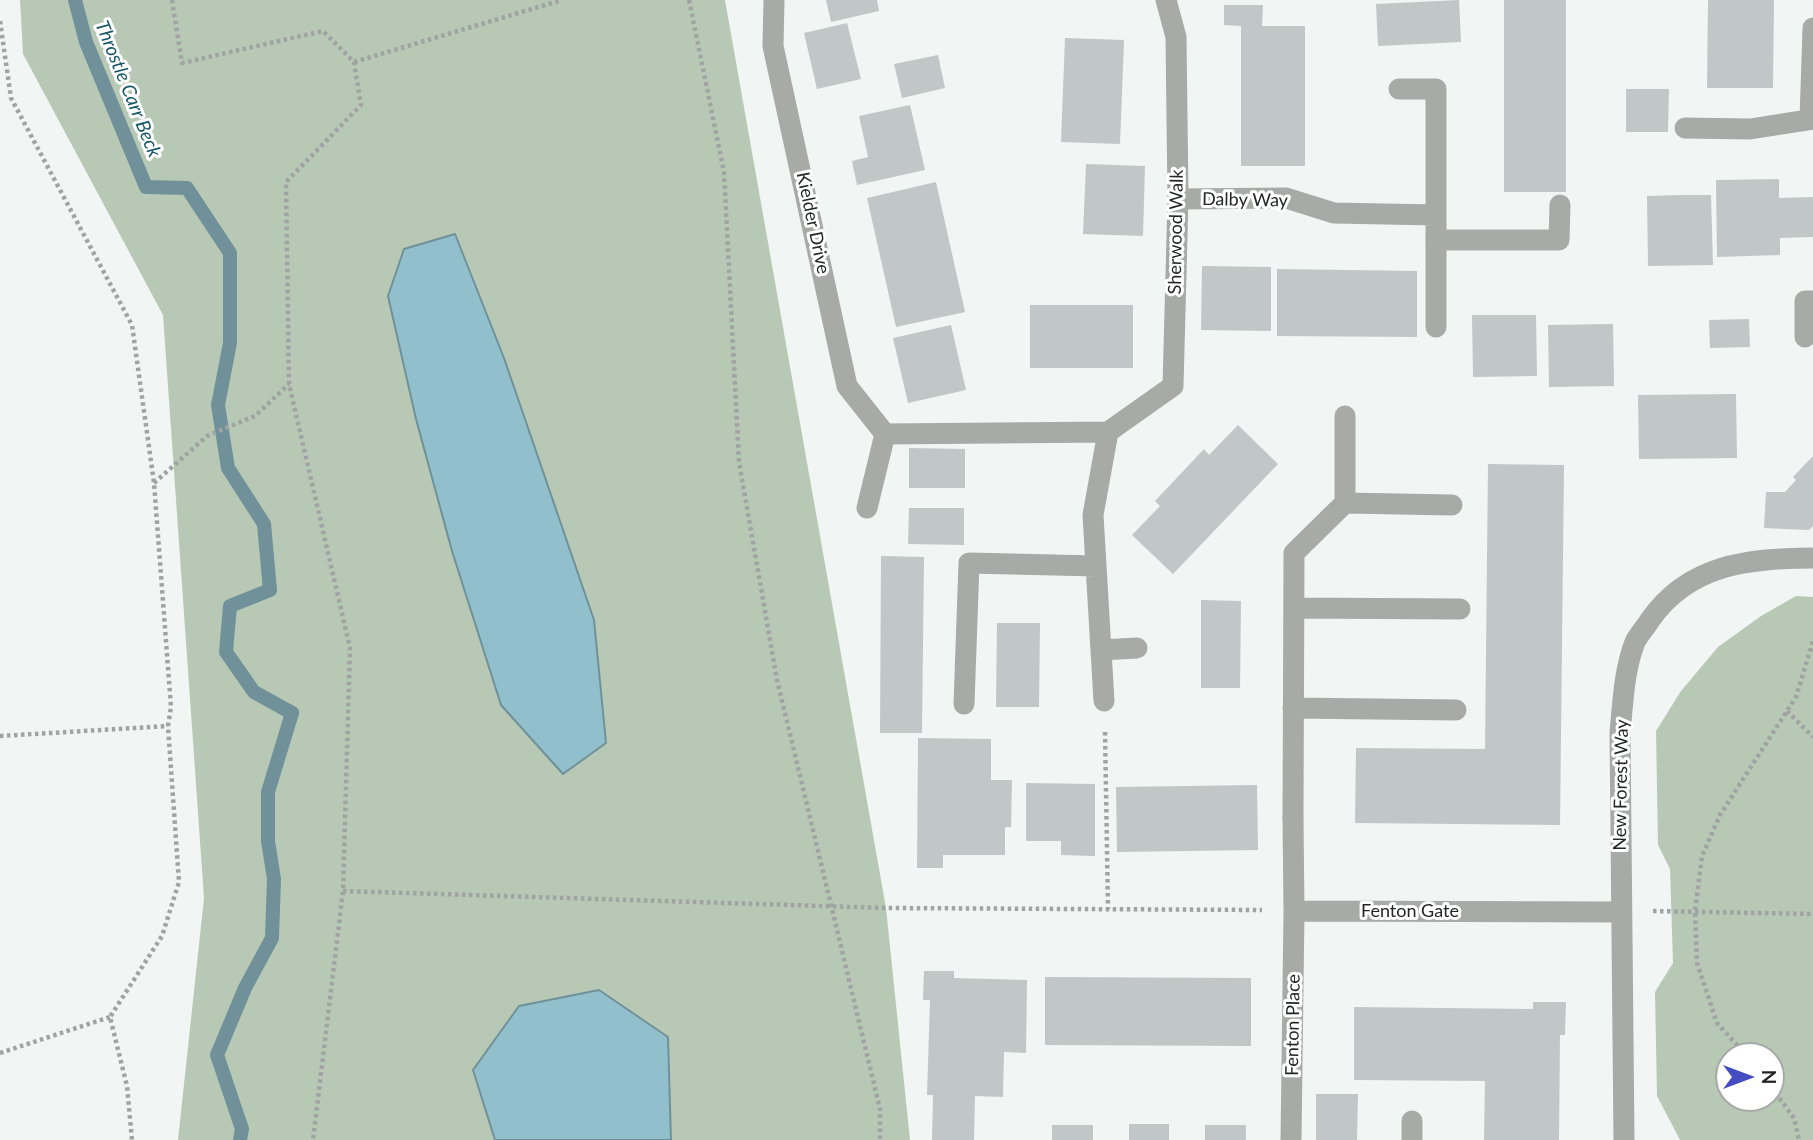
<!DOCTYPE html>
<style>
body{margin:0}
#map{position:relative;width:1813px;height:1140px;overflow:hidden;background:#f1f6f4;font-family:Lato,sans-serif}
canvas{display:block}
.north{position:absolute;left:1715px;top:1042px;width:70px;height:70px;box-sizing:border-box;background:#fff;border:2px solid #a7a8a8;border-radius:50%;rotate:90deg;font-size:19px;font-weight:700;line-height:28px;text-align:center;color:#242525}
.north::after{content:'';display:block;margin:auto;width:24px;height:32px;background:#434dc1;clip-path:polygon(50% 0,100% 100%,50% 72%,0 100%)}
</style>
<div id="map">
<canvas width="1813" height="1140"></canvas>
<div class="north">N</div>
</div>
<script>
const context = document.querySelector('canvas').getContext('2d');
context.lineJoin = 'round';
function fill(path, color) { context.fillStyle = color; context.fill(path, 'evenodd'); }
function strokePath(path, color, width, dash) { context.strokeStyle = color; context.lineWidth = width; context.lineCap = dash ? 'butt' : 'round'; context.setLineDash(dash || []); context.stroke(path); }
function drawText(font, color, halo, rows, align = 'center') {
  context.font = font + ' Lato,sans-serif'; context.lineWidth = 6; context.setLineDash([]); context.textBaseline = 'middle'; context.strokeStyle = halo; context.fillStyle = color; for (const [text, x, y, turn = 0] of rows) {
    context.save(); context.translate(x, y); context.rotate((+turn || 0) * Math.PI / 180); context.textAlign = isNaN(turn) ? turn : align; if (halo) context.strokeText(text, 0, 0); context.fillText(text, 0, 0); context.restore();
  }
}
fill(new Path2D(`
 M20,0H725L886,908L910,1140H178L204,898L163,315L23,54Z
 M1796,596L1813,597V1140H1680L1657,1096L1655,992L1673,963L1670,869L1658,845L1656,731L1681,691L1718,647L1761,616ZM1729,1056H1771V1098H1729Z`), '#b7c9b4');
const water = new Path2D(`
 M455,234L504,358L594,620L606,743L563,774L501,705L452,551L416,419L388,296L404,249Z
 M599,990L668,1037L671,1140H495L473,1070L519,1006Z`);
fill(water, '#91bfcc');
strokePath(water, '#70919a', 2);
strokePath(new Path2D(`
 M75,0L86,42L146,187L187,188L230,253V343L218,405L228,468L264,524L270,590L230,606L226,652L254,692L292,713L268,792V841L274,879L272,938L245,988L217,1055L242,1129L240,1140`), '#70919a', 14);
fill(new Path2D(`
 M826,0H877L879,11L831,22Z
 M1459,0L1461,42L1378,46L1376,4Z
 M1504,0H1566V192H1504Z
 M1708,0H1774L1773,88H1707Z
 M1224,5H1263L1262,26H1305V166H1241V26L1224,25Z
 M847,23L861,79L817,89L804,33Z
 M1065,38L1124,40L1120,144L1061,142Z
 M938,55L945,88L902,98L894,64Z
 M1626,89H1669L1668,132H1626Z
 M910,105L925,170L857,185L852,161L868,157L859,116Z
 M1086,164L1145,166L1143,236L1083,234Z
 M1779,179V198L1813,197V237L1780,238V255L1717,257L1716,180Z
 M936,182L965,312L896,327L867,198Z
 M1680,195H1711L1713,265L1648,266L1647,196Z
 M1202,266L1271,267V331L1201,330Z
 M1277,269L1417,271V337L1277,336Z
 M1030,305H1133V368H1030Z
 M1472,315H1536L1537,376L1473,377Z
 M1749,319L1750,347L1710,348L1709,320Z
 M1613,324L1614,386L1549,387L1548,325Z
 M951,325L966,390L908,403L893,338Z
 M1736,394L1737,458L1639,459L1638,395Z
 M1238,425L1278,464L1173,574L1132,535L1160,506L1155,501L1204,449L1209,455Z
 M909,448L965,449V488H909Z
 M1813,456V526L1809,530L1764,528L1766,492H1785L1796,480L1793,477Z
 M1488,464L1564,465L1560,825L1355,823L1356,748L1485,749Z
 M909,508H964V545L908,544Z
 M881,556L924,557L922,733H880Z
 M1201,600L1241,601L1240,688H1201Z
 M997,623H1040L1039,707H996Z
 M918,738L991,739V780H1012L1011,827H1005V855H943V868H917Z
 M1026,783L1095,784V856L1061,855V841H1026Z
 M1257,785L1258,850L1117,852L1116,787Z
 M924,971H954V978L1027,980L1026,1053L1004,1052L1003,1097L975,1096L974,1140H932L933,1095H927L930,1000H923Z
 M1045,977L1251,978V1046L1045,1045Z
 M1533,1002H1566L1565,1035H1560L1559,1140H1484L1485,1081L1354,1080V1007L1533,1009Z
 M1316,1094H1358L1357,1140H1316Z
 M1129,1124H1169V1140H1129Z
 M1052,1125H1093V1140H1052Z
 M1205,1125H1246V1140H1205Z`), '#c1c6c6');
strokePath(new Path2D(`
 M172,0L182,63L323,31L354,62L361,105L286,182L289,384L350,648L343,891L313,1140
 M689,0L724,172L739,462L777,680L880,1109V1140
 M0,21L11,98L132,325L154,483L171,707L168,726L179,882L162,936L110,1017L127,1086L132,1140
 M354,62L562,0
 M154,483L207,436L255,416L289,384
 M1787,711L1813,737
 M1105,732L1108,909
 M0,736L168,726
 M343,891L886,908L1262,910
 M1653,911L1813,914
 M0,1053L110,1017
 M1747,1056L1717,1023L1697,963L1695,911L1702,856L1720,815L1796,697L1813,641
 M1771,1087L1794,1118L1799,1140`), '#9fa3a2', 4.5, [3.5, 3.5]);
strokePath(new Path2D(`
 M1436,240H1559L1560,205
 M1805,337V301H1813
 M1345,416V503
 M1294,608L1460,609
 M1293,708L1456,710
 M1293,817L1294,553L1345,503L1452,505
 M1412,1140V1121`), '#a8aaa8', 21);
strokePath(new Path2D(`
 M774,0L773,46L847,386L885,434
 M1399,89H1436V327
 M1810,119L1813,28
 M1685,128L1750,129L1813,119
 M1178,199L1286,198L1334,213L1436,215
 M885,434L1108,432L1173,386L1178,199L1176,37L1166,0
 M867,508L885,434
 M1101,650L1137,648
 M1104,701L1093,515L1108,432
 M964,704L969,563L1096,566
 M1293,817L1294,911L1620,912
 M1291,1140L1294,911
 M1624,1140L1620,732C1623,702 1624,670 1635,642C1639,634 1646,627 1650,620C1689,564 1750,558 1813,558`), '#a8aaa8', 21);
drawText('18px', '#242525', '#fff', [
 ["Dalby Way",1245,200,1],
 ["Kielder Drive",813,223,78],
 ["Sherwood Walk",1176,232,-89],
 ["New Forest Way",1621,785,-89],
 ["Fenton Gate",1410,911],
 ["Fenton Place",1293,1025,-89]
]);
drawText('italic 19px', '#165563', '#fff', [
 ["Throstle Carr Beck",128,89,68]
]);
</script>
